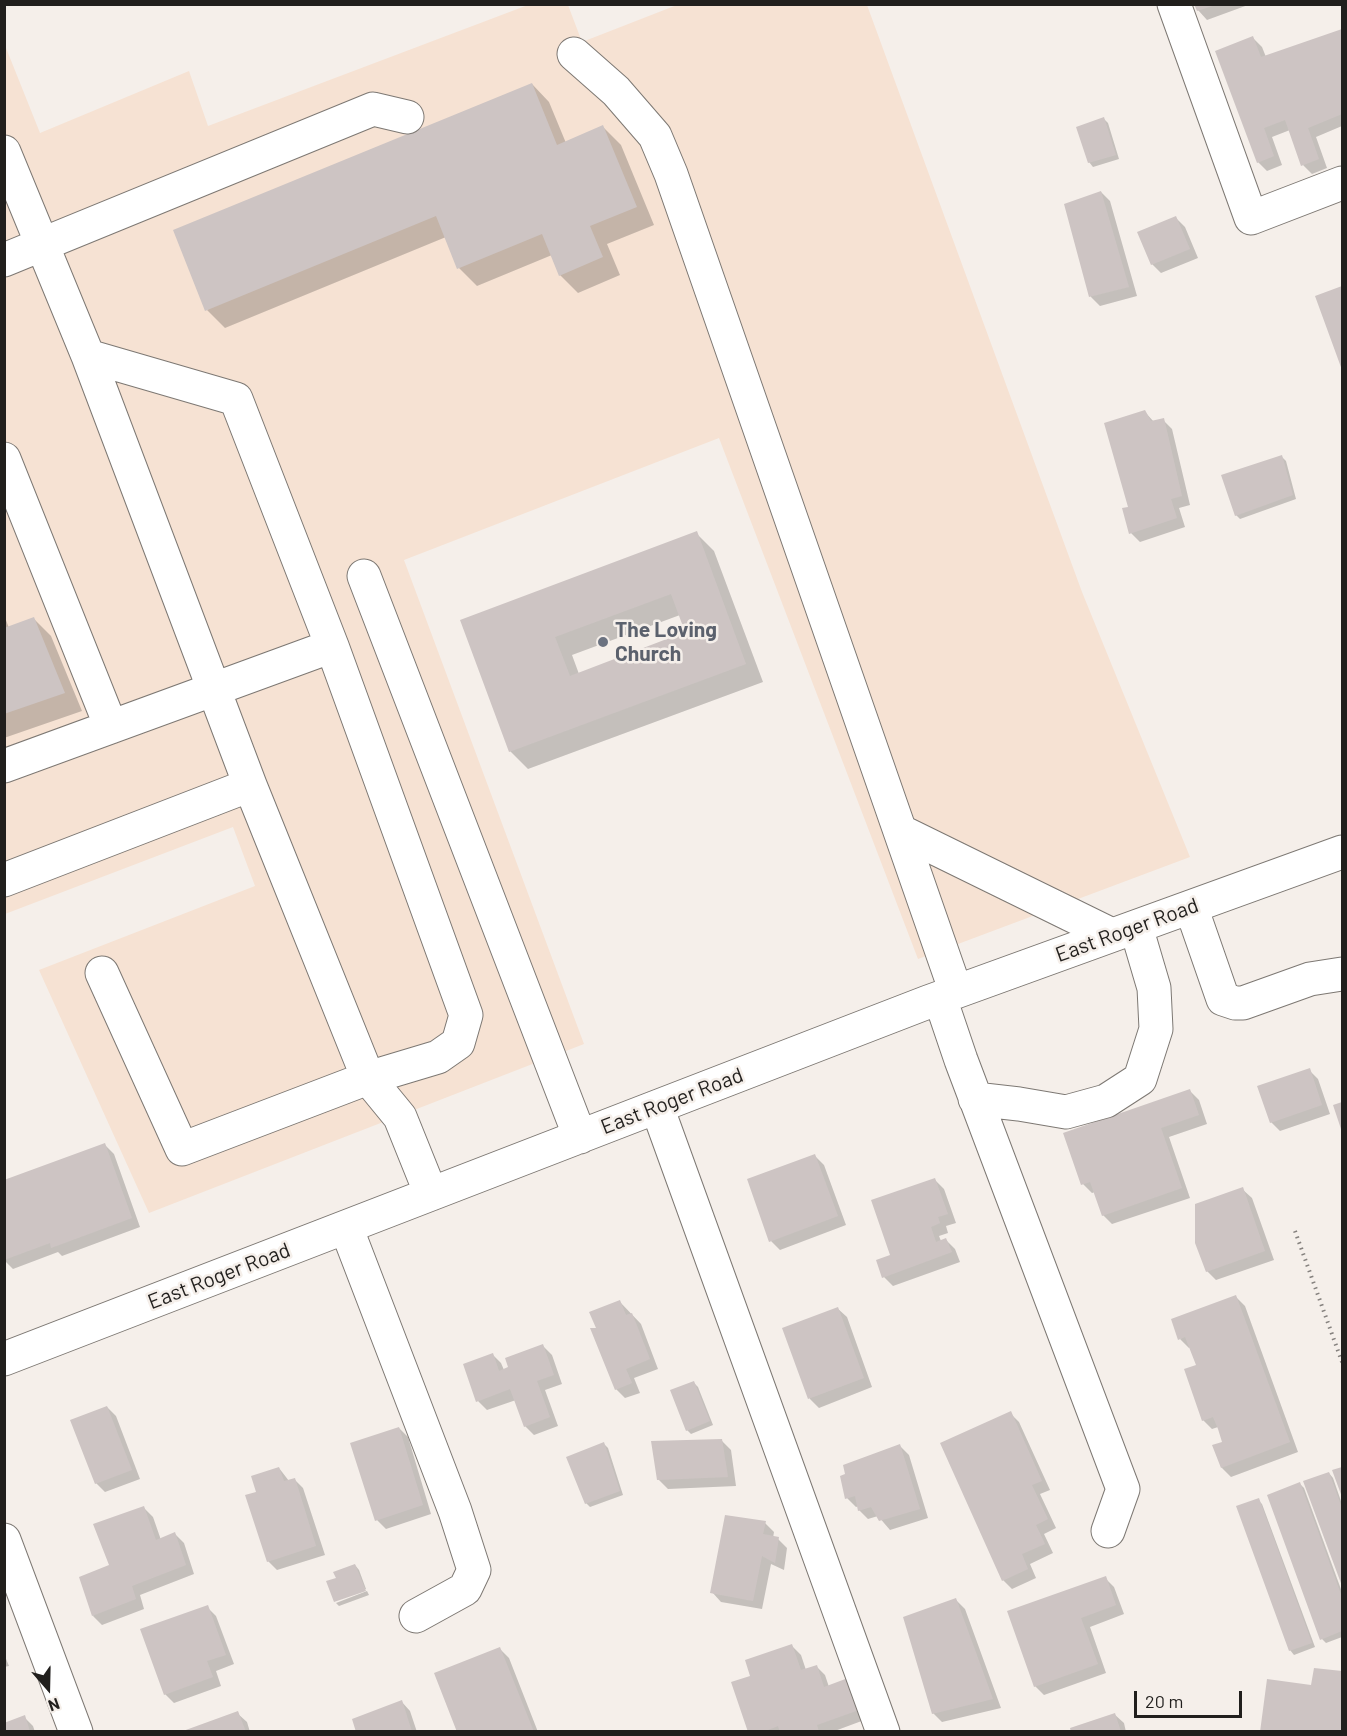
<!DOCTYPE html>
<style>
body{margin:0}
#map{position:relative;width:1347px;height:1736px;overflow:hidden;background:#f5efea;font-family:Barlow,sans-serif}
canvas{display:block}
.frame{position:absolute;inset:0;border:6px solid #211f1d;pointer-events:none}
.north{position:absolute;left:18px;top:1658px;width:60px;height:60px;-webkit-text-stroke:4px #f5efea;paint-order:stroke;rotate:160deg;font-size:16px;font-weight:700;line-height:24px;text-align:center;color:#211f1d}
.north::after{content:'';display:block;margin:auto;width:21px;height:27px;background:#211f1d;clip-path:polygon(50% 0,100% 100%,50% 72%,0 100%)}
.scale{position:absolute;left:1134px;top:1691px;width:108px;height:27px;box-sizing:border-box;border:3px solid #211f1d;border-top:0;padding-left:8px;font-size:18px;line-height:21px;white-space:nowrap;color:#211f1d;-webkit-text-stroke:4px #f5efea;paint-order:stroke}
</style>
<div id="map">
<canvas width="1347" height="1736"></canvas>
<div class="frame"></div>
<div class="north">N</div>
<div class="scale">20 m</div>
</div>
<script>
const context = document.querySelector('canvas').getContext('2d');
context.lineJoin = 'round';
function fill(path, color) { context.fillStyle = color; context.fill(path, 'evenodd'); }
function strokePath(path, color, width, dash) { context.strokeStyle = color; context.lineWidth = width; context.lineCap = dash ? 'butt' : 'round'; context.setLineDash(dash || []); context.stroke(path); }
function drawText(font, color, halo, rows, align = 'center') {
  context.font = font + ' Barlow,sans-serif'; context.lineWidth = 5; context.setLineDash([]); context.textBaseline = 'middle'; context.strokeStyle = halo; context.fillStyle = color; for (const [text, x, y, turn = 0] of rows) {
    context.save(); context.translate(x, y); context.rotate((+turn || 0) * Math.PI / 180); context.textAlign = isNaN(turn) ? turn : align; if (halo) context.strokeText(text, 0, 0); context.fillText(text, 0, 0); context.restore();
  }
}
fill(new Path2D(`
 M528,5H568L582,42L677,5H867L1082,592L1190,857L918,959L719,438L404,560L584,1044L149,1213L39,970L255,886L233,827L5,914L4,43L40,133L189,71L208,126Z`), '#f6e2d3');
fill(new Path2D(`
 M1196,4L1248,5L1207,20L1198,10Z
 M1342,30V126L1316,137L1327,168L1312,174L1303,165L1290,130L1272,137L1282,165L1267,171L1258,162L1253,38L1262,47L1266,57Z
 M532,84L549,102L566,143L603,127L621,145L654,225L607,244L620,275L578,293L560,275L552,255L477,286L459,268L446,237L225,328L207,310Z
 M1104,119L1108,123L1119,159L1093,167L1089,162Z
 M1101,192L1110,201L1137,296L1100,306L1091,297L1066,205Z
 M1176,218L1185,227L1198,258L1161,273L1152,264Z
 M1342,288V366L1317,297Z
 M1145,412L1154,422L1163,420L1172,429L1190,505L1179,508L1185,527L1140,542L1131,533L1130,509Z
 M1282,457L1286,461L1296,499L1240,519L1236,515Z
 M696,533L714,551L763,682L528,769L510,751L461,621ZM680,615L687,633L579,674L572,655Z
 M4,615L9,628L33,618L51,636L82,711L4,738Z
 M1309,1070L1318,1079L1330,1114L1280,1131L1271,1122Z
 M1190,1091L1199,1100L1207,1124L1169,1137L1190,1198L1112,1224L1103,1215L1095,1192L1092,1193L1083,1184Z
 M105,1145L114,1154L140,1227L62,1256L58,1252L13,1269L4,1260V1182Z
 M815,1156L824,1165L846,1225L780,1250L771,1241Z
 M934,1179L944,1189L956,1223L946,1226L948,1233L939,1236L941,1241L946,1240L955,1249L960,1262L893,1286L884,1277Z
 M1242,1189L1252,1198L1274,1260L1216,1280L1207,1271Z
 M1236,1297L1245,1306L1298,1452L1231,1477L1222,1468L1224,1443L1218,1427L1212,1429L1203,1420L1198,1365L1191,1347L1189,1348L1180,1339Z
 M620,1302L641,1324L658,1369L634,1378L640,1393L625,1398L616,1389Z
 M837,1308L847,1317L872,1387L819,1408L810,1399L784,1329Z
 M543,1346L552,1355L562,1384L545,1390L558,1426L534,1435L525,1426L516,1400L487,1410L478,1401L492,1354L501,1363L504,1370Z
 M694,1383L698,1387L713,1425L691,1434L687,1430Z
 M107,1407L116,1416L140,1479L105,1492L96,1483Z
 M1010,1413L1019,1422L1050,1490L1040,1494L1056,1528L1044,1534L1053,1553L1030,1564L1036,1578L1012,1589L1003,1580Z
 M399,1428L408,1437L431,1514L386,1529L377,1520Z
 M722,1441L731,1450L736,1486L668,1489L658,1479Z
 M604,1444L608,1448L623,1495L590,1507L586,1503Z
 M900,1446L909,1455L928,1518L890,1530L878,1516L868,1519L859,1510V1506L856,1507L847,1498Z
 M279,1468L289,1481L294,1479L303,1488L325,1555L277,1570L268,1561Z
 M1329,1473L1333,1478L1342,1504V1583L1305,1482Z
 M1300,1484L1304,1488L1342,1592V1637L1326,1643L1322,1639Z
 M1258,1500L1262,1504L1315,1647L1294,1655L1290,1650Z
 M144,1508L153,1517L161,1540L175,1534L184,1543L194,1574L140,1595L144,1609L102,1625L93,1616L111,1565Z
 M765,1523L774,1532L773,1538L778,1539L787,1548L784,1570L771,1564L762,1609L721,1602L712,1592Z
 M355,1565L359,1570L366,1589L335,1600L337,1579Z
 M1105,1578L1114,1587L1124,1614L1090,1627L1106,1673L1044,1695L1035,1686Z
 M367,1591L369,1595L339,1606L336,1603Z
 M956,1600L965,1609L1001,1708L942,1722L933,1713Z
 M207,1607L216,1616L234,1664L216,1671L221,1686L174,1703L165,1694Z
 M792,1646L801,1655L806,1670L816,1666L825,1675L829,1687L848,1680L867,1719L832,1732H750L752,1677Z
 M500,1649L509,1658L538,1732H459Z
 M4,1654L9,1666L4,1667Z
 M1315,1669L1342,1673V1732H1262L1313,1687Z
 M401,1701L410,1711L417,1732H358Z
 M237,1713L247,1722L250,1732H187Z
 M1114,1714L1124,1723L1126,1732H1072Z
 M24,1717L33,1726L35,1732H4Z`), '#0003');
fill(new Path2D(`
 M1194,4H1215V5L1197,11Z
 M1342,29V114L1308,128L1319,159L1301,166L1285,120L1264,128L1274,156L1257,163L1215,51L1253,36L1261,57Z
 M532,83L557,145L603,125L637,207L590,226L603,257L559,276L542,234L457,269L436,216L205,311L173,230Z
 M1104,117L1116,155L1088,163L1076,127Z
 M1101,191L1129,287L1089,297L1064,204Z
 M1176,216L1190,249L1151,265L1137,232Z
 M1342,286V370L1315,296Z
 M1145,410L1151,421L1164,418L1182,496L1171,499L1177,518L1129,534L1122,508L1128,507L1104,423Z
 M1282,455L1293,495L1235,516L1221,475Z
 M697,531L746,664L509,752L460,620ZM671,594L685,632L570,676L555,637Z
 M34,617L65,693L4,714V628Z
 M1310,1068L1322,1105L1270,1123L1257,1086Z
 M1190,1089L1199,1115L1161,1128L1182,1188L1102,1216L1090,1182L1081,1185L1063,1133Z
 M1342,1102V1132L1333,1105Z
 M105,1143L132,1218L51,1248L50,1243L4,1260V1180Z
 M815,1154L838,1216L769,1242L747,1179Z
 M935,1178L948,1214L938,1217L940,1223L931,1227L936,1242L946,1238L952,1252L882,1278L876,1260L890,1255L871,1200Z
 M1243,1187L1265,1251L1206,1272L1195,1243V1204Z
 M1236,1295L1290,1442L1221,1468L1212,1445L1222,1442L1218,1429L1213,1417L1202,1421L1184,1369L1196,1365L1185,1337L1178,1340L1171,1319Z
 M620,1300L626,1315L632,1313L650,1359L626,1369L632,1383L615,1390L590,1328H596L589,1312Z
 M838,1307L864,1378L808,1399L782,1328Z
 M543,1344L554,1375L537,1381L550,1417L524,1427L510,1389L476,1402L463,1364L493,1353L499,1371L508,1367L505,1358Z
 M694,1381L710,1421L686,1431L670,1390Z
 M107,1406L132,1470L95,1484L70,1420Z
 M1011,1411L1042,1481L1032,1485L1048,1519L1036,1525L1045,1544L1022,1554L1028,1569L1002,1581L940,1443Z
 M399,1427L423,1505L375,1521L350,1443Z
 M722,1439L728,1477L657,1480L651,1441Z
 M604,1442L620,1491L585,1504L566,1457Z
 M900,1444L920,1509L879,1521L871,1507L858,1511L855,1496L845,1499L840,1476L845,1474L843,1465Z
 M279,1467L284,1481L295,1478L316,1546L267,1562L245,1495L256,1492L251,1476Z
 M1342,1467V1497L1332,1470Z
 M1329,1472L1342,1508V1586L1303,1481Z
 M1300,1482L1342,1597V1631L1320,1640L1267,1495Z
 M1259,1498L1312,1643L1289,1651L1236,1506Z
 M144,1506L156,1540L175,1532L186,1565L132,1586L136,1599L92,1616L79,1577L109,1565L93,1524Z
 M725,1515L766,1521L763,1534L779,1537L775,1563L762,1556L753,1601L710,1593Z
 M355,1564L366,1591L334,1602L326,1581L336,1578L333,1572Z
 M1106,1576L1116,1605L1081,1618L1098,1664L1034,1687L1007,1611Z
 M956,1598L993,1699L932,1714L903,1617Z
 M208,1605L226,1655L207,1661L213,1677L164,1695L140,1629Z
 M792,1644L801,1670L817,1665L824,1687L848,1678L859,1710L817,1725L819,1732H780L778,1726L763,1732H748L731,1682L750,1676L745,1660Z
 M500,1647L534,1732H457L434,1673Z
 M1314,1668L1342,1671V1732H1260L1267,1679L1311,1685Z
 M402,1700L412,1732H356L352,1719Z
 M238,1711L246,1732H183V1731Z
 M1115,1713L1121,1732H1071L1070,1728Z
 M25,1715L30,1732H4V1723Z`), '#cdc4c3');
const minor = new Path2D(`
 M1174,4L1251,218L1342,183
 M574,54L616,91L655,136L671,174L956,992
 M4,152L88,356L236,399L332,646L466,1015L458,1043L438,1057L368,1078L182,1149L102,973
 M4,260L373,109L407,117
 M88,356L250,785L368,1078L400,1117L431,1194
 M4,459L111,727
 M364,576L580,1137
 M4,766L332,646
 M900,831L1112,935
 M4,880L250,785
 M1191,907L1223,999L1235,1003H1243L1310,979L1342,974
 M940,998L961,1060L1123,1489L1108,1531
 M975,1099L1019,1104L1066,1112L1106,1101L1140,1079L1156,1029L1154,988L1136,927
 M657,1107L883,1732
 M346,1227L455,1511L474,1570L465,1589L416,1616
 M4,1359L928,1002L1342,852
 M4,1540L76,1732`);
strokePath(minor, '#7d7873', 35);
strokePath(new Path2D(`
 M1295,1231L1342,1362`), '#85817e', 4, [1.5, 4.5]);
strokePath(minor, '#fff', 33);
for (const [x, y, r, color] of [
 [603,642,6,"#6b7280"]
]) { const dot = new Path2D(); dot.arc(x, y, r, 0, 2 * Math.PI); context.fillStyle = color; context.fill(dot); strokePath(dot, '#f5efea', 2); }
drawText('bold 21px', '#5b616d', '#f5efea', [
 ["The Loving",615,630],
 ["Church",615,654]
], 'left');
drawText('21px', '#211f1d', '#f5efea', [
 ["East Roger Road",1127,930,-20],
 ["East Roger Road",672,1101,-21],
 ["East Roger Road",219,1276,-21]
]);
</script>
